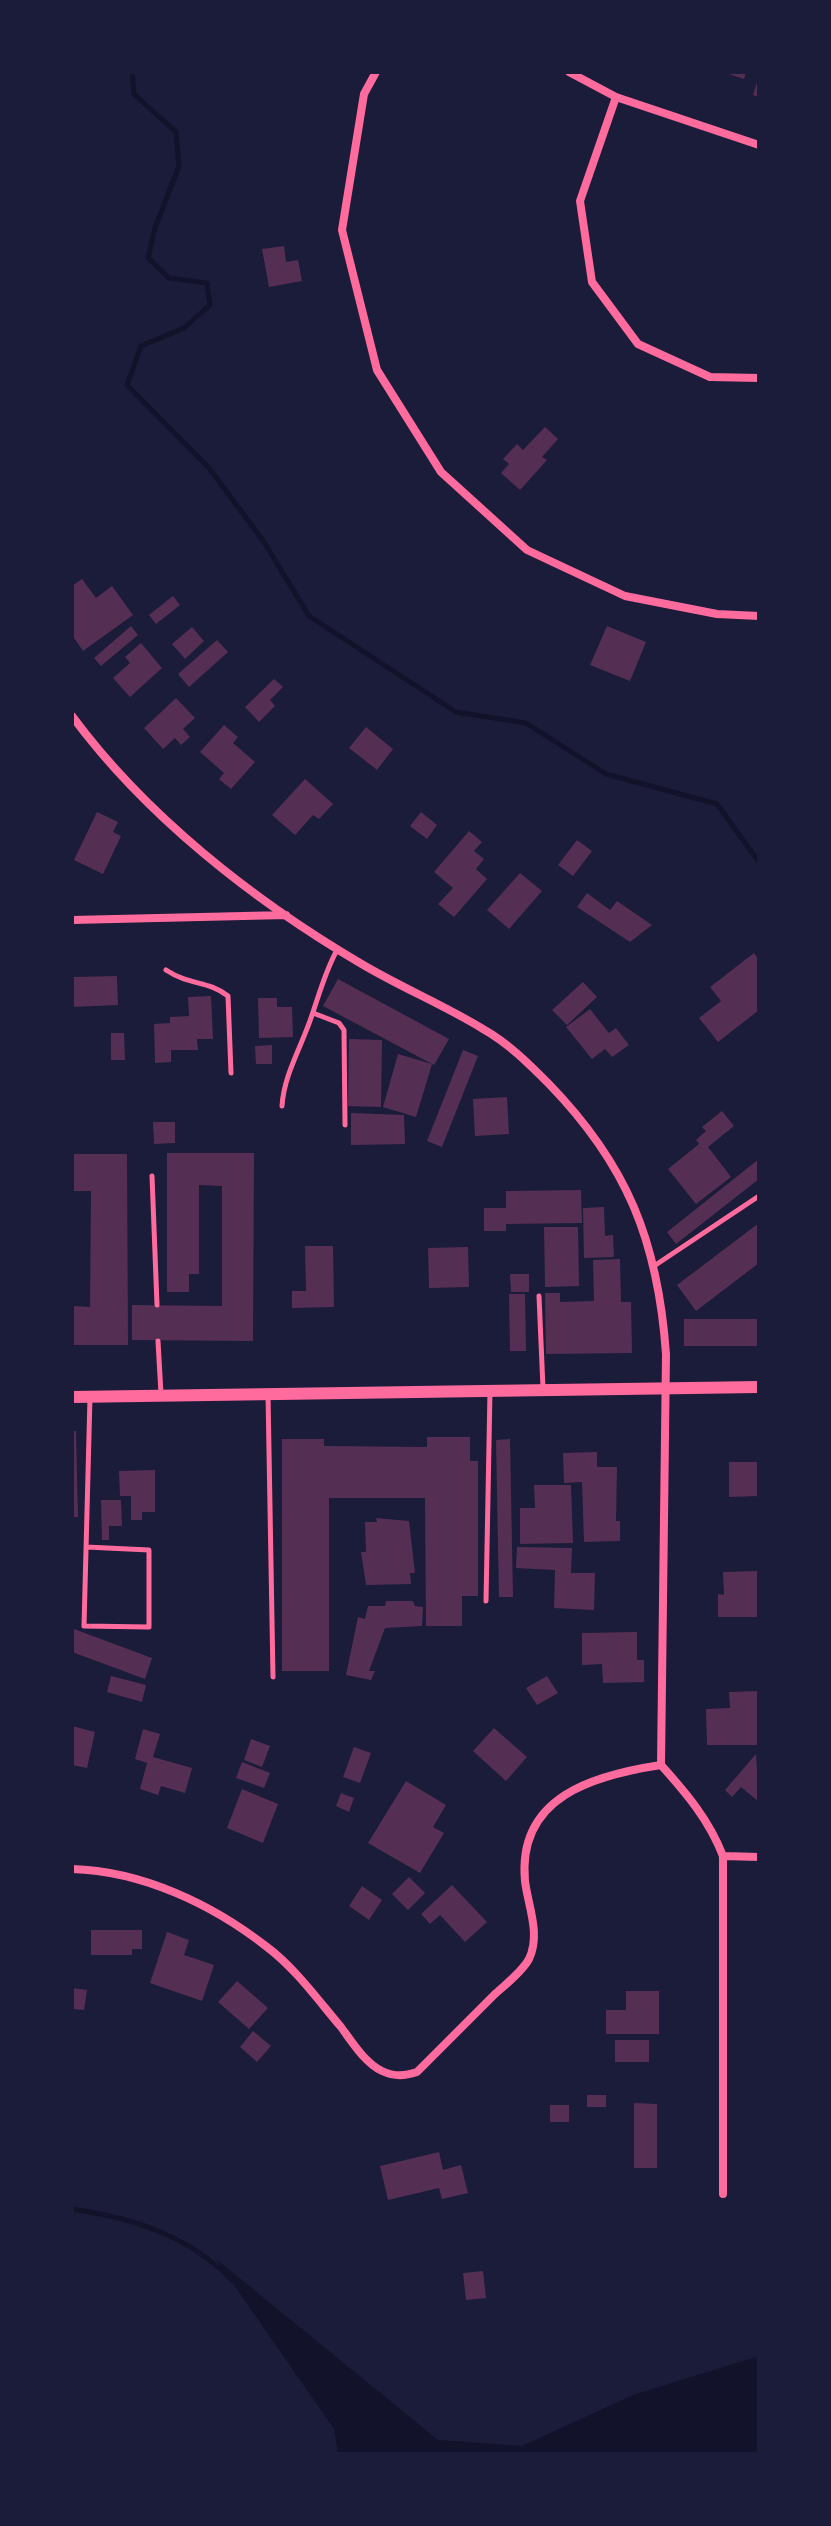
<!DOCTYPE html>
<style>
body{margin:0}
#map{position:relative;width:831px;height:2526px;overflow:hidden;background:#1b1b3a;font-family:Arial,sans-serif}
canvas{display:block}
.frame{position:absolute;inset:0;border:74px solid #1b1b3a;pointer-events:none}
</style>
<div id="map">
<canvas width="831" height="2526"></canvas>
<div class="frame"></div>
</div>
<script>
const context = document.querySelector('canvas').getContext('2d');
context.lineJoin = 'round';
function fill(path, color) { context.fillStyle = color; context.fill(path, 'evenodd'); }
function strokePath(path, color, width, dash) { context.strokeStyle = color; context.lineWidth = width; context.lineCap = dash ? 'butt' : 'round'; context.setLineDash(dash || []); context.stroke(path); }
fill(new Path2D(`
 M216,2259L438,2440L522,2446L633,2395L759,2356V2454H338L334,2429Z`), '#12122b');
strokePath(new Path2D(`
 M132,72L134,94L176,132L179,166L155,228L148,258L169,278L207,283L210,305L184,328L141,346L127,385L209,468L264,542L309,616L456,712L526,723L606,774L717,804L759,862
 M72,2209C132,2218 188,2235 232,2280`), '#12122b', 5);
fill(new Path2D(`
 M723,72H746L744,79Z
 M759,76V97L753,95Z
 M284,246L286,262L298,260L302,281L269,287L262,249Z
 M545,427L558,439L542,457L547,460L520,490L501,473L509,464L503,459L517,444L523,450Z
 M82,579L96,598L112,586L133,615L83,651L72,635V586Z
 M173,596L180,605L156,624L149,615Z
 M131,626L138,635L101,666L94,658Z
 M607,626L646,642L630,681L590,665Z
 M192,627L204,641L185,659L172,644Z
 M217,640L228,652L189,687L178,674Z
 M141,643L162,668L130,697L113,678L130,663L125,657Z
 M274,679L283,687L270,700L275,706L259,722L245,707Z
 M176,698L195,718L183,729L190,737L181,745L175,738L163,749L144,728Z
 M224,725L238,737L233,743L255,762L231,789L219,779L224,773L200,752Z
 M366,727L393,749L377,770L349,748Z
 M305,779L333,804L319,819L313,815L295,835L272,815Z
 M97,812L118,822L113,832L121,836L103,874L74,860Z
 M421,812L437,825L427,839L410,826Z
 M469,831L482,842L474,851L484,859L476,869L487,879L454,917L438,904L453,888L434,872Z
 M577,840L592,851L573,876L558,865Z
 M520,873L542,891L509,929L487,910Z
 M587,893L610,910L617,901L652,925L630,942L577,907Z
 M754,953L759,960V1010L718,1042L699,1018L721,1001L710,987Z
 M117,976L118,1005L72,1007V977Z
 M338,979L449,1039L434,1065L323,1006Z
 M583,982L597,997L567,1025L552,1010Z
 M211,996L213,1039H197L198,1050H171V1062L155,1063L154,1024L170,1023V1017L189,1016L188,997Z
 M258,998H277V1007H292L293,1037L259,1038Z
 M590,1009L609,1033L616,1028L629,1045L612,1057L605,1049L592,1059L566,1027Z
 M111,1033H124L125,1060H111Z
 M349,1039L382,1040L381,1107L348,1106Z
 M272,1045V1064H256L255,1046Z
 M463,1050L478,1056L442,1147L427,1141Z
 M398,1054L432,1064L416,1117L383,1107Z
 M507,1097L509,1134L475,1136L473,1099Z
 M722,1111L734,1126L708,1147L731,1177L696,1204L668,1169L699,1144L696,1140L706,1131L702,1127Z
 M351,1113L404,1115L405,1144L351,1145Z
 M153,1122H175V1143L154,1144Z
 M167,1153H254L253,1341L132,1340V1305L222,1306V1186L199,1185V1274H189V1292H167Z
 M72,1154H127L128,1345H72V1306L90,1307L91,1191H72Z
 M759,1159V1179L676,1244L667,1232Z
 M581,1190L582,1223L506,1224V1231H484V1208H506V1191Z
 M604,1207L605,1236L613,1235L614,1257L584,1258L583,1208Z
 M759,1223V1263L696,1311L677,1285Z
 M544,1227H578L579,1286L545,1287Z
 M305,1246H333L334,1307L292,1308V1291H306Z
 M468,1247L469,1287L429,1288L428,1248Z
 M620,1259L621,1302H631L632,1353L546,1354L545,1293H560V1302L594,1301L593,1260Z
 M510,1274H529V1292H511Z
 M509,1294H525L526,1351H510Z
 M684,1319H759V1346H684Z
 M72,1431H76L78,1517H72Z
 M427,1437H470V1461H478V1596H462V1626H426L425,1498H329V1671H282V1439H324V1446L427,1447Z
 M510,1439L513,1597H499L496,1440Z
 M597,1452V1467H617L616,1521H620V1541L584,1542L582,1482L564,1483L563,1453Z
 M729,1462H759V1496L729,1497Z
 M155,1470V1512H142V1520H131V1496H120L119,1471Z
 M534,1485H571L573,1543L520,1544V1508H535Z
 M101,1500H121L122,1526H109V1540H102Z
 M376,1518L409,1521L415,1573H410L411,1584L366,1585L361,1552H366L365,1522H377Z
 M517,1547L572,1548L571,1573H595L594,1610L554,1608L555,1570L516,1568Z
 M759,1571V1617H718V1594L724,1595L723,1572Z
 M386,1601H413L415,1606L423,1607L422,1626L385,1628L369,1671H375L371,1680L346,1675L358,1617L365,1619L368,1606H385Z
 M74,1629L152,1658L145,1679L72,1652Z
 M637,1632V1660H644V1682L603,1683L602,1664L582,1665V1633Z
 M111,1676L146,1685L142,1702L107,1692Z
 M547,1676L558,1693L537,1705L526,1688Z
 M759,1691V1745H707L706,1709L730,1708L729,1692Z
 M72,1726L95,1732L87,1768L72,1765Z
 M494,1728L527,1757L506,1781L473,1751Z
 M143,1729L160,1734L153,1757L192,1768L185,1793L161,1786L158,1795L140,1789L147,1763L135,1759Z
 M251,1739L270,1746L262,1767L244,1760Z
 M354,1747L371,1753L360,1783L343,1777Z
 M756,1754L759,1802L741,1787L732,1797L725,1790Z
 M242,1762L270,1773L264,1788L236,1778Z
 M406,1781L446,1805L433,1827L444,1833L420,1873L368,1843Z
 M242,1789L278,1804L263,1843L227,1828Z
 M341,1793L354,1798L349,1812L336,1806Z
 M409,1877L425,1893L408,1910L392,1894Z
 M452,1885L487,1922L465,1942L440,1915L430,1924L421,1914Z
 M362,1886L382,1900L369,1920L349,1906Z
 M91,1930H142V1949H132V1955H91Z
 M167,1932L189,1940L184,1955L214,1965L202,2001L150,1983Z
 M237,1981L268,2008L249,2029L218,2002Z
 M72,1988L87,1990L84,2010L72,2009Z
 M626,1991H659V2034H606V2010H626Z
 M253,2031L271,2046L257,2062L240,2047Z
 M615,2040H649V2062H615Z
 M587,2095H606V2107H587Z
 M634,2103L657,2104V2168H634Z
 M550,2105H569V2122H550Z
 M439,2152L443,2170L461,2165L468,2193L442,2199L439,2188L388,2200L380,2166Z
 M483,2271L486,2298L466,2300L463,2273Z`), '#542f53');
strokePath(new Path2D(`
 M166,970C190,986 208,980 228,996L231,1073
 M313,1013L339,1023L344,1030L345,1125
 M282,1106C284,1074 302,1046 312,1015C320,992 325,972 337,950
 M152,1176L157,1305
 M654,1266L759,1196
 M539,1296L543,1388
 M158,1341L161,1394
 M268,1394L273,1677
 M86,1547L149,1550V1627L84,1626C86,1550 88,1473 90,1397
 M486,1601L490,1391`), '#ff6b9d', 5);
strokePath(new Path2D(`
 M376,72L364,94L342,230L377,370L441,472L527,550L625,596L717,614L759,616
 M569,72L616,97L759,145
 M616,97L580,201L592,282L638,344L710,377L759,378
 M72,716C146,816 253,900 360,963C400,987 444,1005 483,1029C508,1043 528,1063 548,1083C627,1164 658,1241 666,1354L661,1765
 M72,920L286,915
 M723,1856L759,1857
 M72,1869C142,1871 212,1904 267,1947C295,1968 318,2000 341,2027C352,2042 365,2063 382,2071C395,2077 405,2076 417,2072C443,2046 469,2020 495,1994C506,1984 522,1972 529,1959C541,1934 528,1906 525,1881C517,1796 595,1775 661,1765C687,1794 709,1820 723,1856V2194`), '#ff6b9d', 8);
strokePath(new Path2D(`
 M72,1397L759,1387`), '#ff6b9d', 12);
</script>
